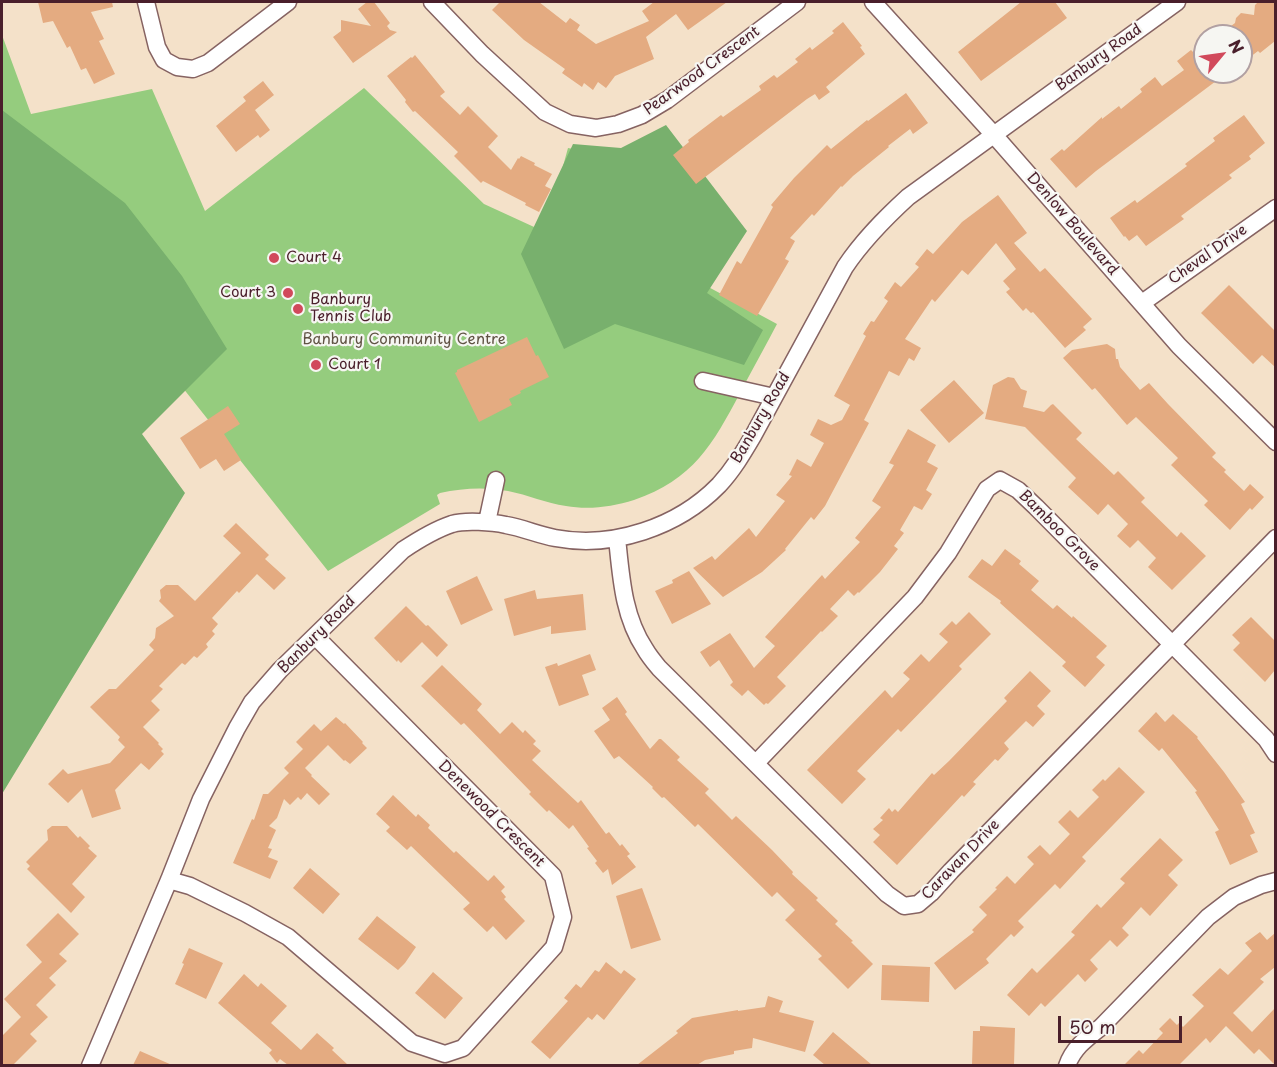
<!DOCTYPE html>
<style>
body{margin:0}
#map{position:relative;width:1277px;height:1067px;overflow:hidden;background:#f4e1c9;font-family:"Playpen Sans",sans-serif}
canvas{display:block}
.frame{position:absolute;inset:0;border:3px solid #4a1f2b;pointer-events:none}
.north{position:absolute;left:1193px;top:24px;width:60px;height:60px;box-sizing:border-box;background:#f6f6f2;border:2px solid #b1a0a2;border-radius:50%;rotate:61deg;font-size:16px;font-weight:700;line-height:24px;text-align:center;color:#4a1f2b}
.north::after{content:'';display:block;margin:auto;width:21px;height:27px;background:#d1495b;clip-path:polygon(50% 0,100% 100%,50% 72%,0 100%)}
.scale{position:absolute;left:1058px;top:1016px;width:124px;height:27px;box-sizing:border-box;border:3px solid #4a1f2b;border-top:0;padding-left:8px;font-size:18px;line-height:21px;white-space:nowrap;color:#4a1f2b;-webkit-text-stroke:4px #f6f6f2;paint-order:stroke}
</style>
<div id="map">
<canvas width="1277" height="1067"></canvas>
<div class="frame"></div>
<div class="north">N</div>
<div class="scale">50 m</div>
</div>
<script>
const context = document.querySelector('canvas').getContext('2d');
context.lineJoin = 'round';
function fill(path, color) { context.fillStyle = color; context.fill(path, 'evenodd'); }
function strokePath(path, color, width, dash) { context.strokeStyle = color; context.lineWidth = width; context.lineCap = dash ? 'butt' : 'round'; context.setLineDash(dash || []); context.stroke(path); }
function drawText(font, color, halo, rows, align = 'center') {
  context.font = font + ' "Playpen Sans",sans-serif'; context.lineWidth = 4.5; context.setLineDash([]); context.textBaseline = 'middle'; context.strokeStyle = halo; context.fillStyle = color; for (const [text, x, y, turn = 0] of rows) {
    context.save(); context.translate(x, y); context.rotate((+turn || 0) * Math.PI / 180); context.textAlign = isNaN(turn) ? turn : align; if (halo) context.strokeText(text, 0, 0); context.fillText(text, 0, 0); context.restore();
  }
}
fill(new Path2D(`
 M2,35L31,114L152,89L205,211L364,88L484,204L545,232L568,148L578,150L701,283L777,324C765,347 752,370 740,393C713,444 693,480 634,500C612,507 588,510 566,506C546,503 528,495 508,491C485,487 463,488 440,493L437,495L440,504L328,571L175,378L65,518L2,725Z`), '#95cc7e');
fill(new Path2D(`
 M2,110L125,203L182,276L227,349L142,434L185,493L2,794Z
 M666,125L747,231L707,293L763,330L744,365L615,324L564,349L521,254L573,144L621,148Z`), '#78b06d');
fill(new Path2D(`
 M38,2H112L113,7L91,12L104,39L99,41L115,74L94,84L86,68L81,70L70,46L67,48L53,21L43,23Z
 M367,2H374L390,23L387,26L390,30L397,32L353,63L333,37L341,31V20L371,26L358,9Z
 M500,2H539L566,23L570,18L580,25L577,30L596,44L649,21L642,11L654,2H727L688,30L676,14L646,37L654,59L615,76L606,88L598,82L593,90L584,83L582,87L562,73L565,69L524,40L492,10Z
 M1021,2H1055L1067,18L981,81L958,52Z
 M1258,2H1275V41L1260,53L1258,51L1241,64V36H1218L1235,23L1236,18L1241,13L1254,15L1255,5Z
 M843,22L862,46L860,47L865,54L826,87L830,92L819,100L815,94L807,99L696,184L673,155L689,142L688,140L721,115L723,117L761,90L759,86L774,75L777,78L798,62L795,59L810,47L812,50L834,33L832,31Z
 M1205,43V72H1228L1096,171L1076,188L1050,159L1062,149L1064,151L1102,117V119L1119,106L1121,109L1142,92L1140,89L1155,77L1162,86L1184,70L1177,61L1191,50L1193,52Z
 M415,55L445,92L440,96L460,115L468,106L498,136L488,147L511,170L518,158L519,159L521,156L535,163L534,165L552,174L545,186L551,189L539,212L525,205L526,203L483,181L481,183L454,156L458,152L415,111L413,112L405,102L406,100L387,76L411,57L412,58Z
 M263,81L274,95L255,110L270,130L260,138L258,135L236,152L216,126L246,101L243,97Z
 M906,93L928,123L913,134L910,129L888,146L889,147L853,176L842,187L841,186L814,216L812,214L790,238L795,241L785,259L789,261L757,316L719,295L737,261L741,264L773,207L771,205L794,178L827,145L831,149L867,120L868,121Z
 M1244,115L1265,143L1249,156L1251,159L1229,175L1232,178L1181,216L1184,219L1146,246L1137,235L1129,241L1125,236L1124,237L1110,218L1135,200L1137,203L1187,166L1185,164L1215,141L1213,138Z
 M998,195L1027,233L1014,243L1040,272L1045,268L1092,319L1083,327L1086,330L1065,348L1033,312L1031,313L1026,308L1023,311L1006,292L1010,289L1003,281L1016,269L996,243L968,275L962,270L935,302L932,299L905,339L921,348L914,361L909,358L899,376L889,371L864,420L869,423L825,506L814,520L811,517L785,549L786,550L762,572L723,597L693,568L712,556L715,560L749,528L756,537L785,501L776,495L792,476L789,475L797,459L811,467L824,443L810,435L818,419L831,425L842,420L850,405L834,396L866,336L863,334L871,321L874,322L888,301L884,298L895,282L901,287L919,267L915,264L927,249L933,254L962,222Z
 M1229,285L1275,331V367L1262,355L1253,364L1201,313Z
 M527,337L536,356L538,355L549,377L520,391L521,393L509,399L512,405L479,422L455,373L457,372V370Z
 M1107,344L1115,349L1116,359H1118L1120,367L1140,390L1149,383L1168,404L1216,453L1212,457L1226,470L1224,472L1244,491L1250,484L1264,497L1252,510L1250,508L1230,530L1204,505L1208,501L1171,465L1178,458L1136,417L1127,425L1095,388L1092,390L1063,358L1072,350Z
 M1008,377L1014,378L1021,389L1027,391L1023,407L1044,412L1051,405L1053,404L1082,433L1076,439L1114,475L1118,471L1145,498L1141,502L1177,537L1181,532L1206,556L1172,590L1148,567L1156,558L1138,540L1130,548L1117,536L1128,524L1108,504L1098,515L1068,487L1076,478L1025,427L985,419L993,385Z
 M954,380L984,413L949,443L920,410Z
 M228,406L240,424L224,434L241,460L224,471L216,459L200,469L180,438Z
 M908,429L936,445L927,462L938,468L926,490L932,494L922,510L914,506L900,530L904,533L894,546L898,549L880,572L859,593L858,592L854,596L848,590L830,609L838,616L822,632L821,631L777,677L786,686L768,704L766,703L764,705L748,690L742,696L730,685L733,682L719,660L710,667L700,652L730,633L754,668L775,646L765,637L822,575L825,579L860,542L855,538L881,507L872,501L894,465L889,463Z
 M236,523L269,555L265,559L286,578L274,590L257,574L239,593L237,591L212,618L218,624L212,631L215,634L206,644L208,647L197,658L194,656L185,665L182,663L159,686L163,689L151,701L160,710L143,727L159,743L158,744L163,749L161,751L164,754L149,770L141,763L115,790L121,809L92,818L82,789L68,803L48,784L63,769L68,774L110,763L125,747L118,740L120,737L90,707L109,689H116L154,650L149,645L155,638L156,628L174,616L159,601L161,598L160,590L166,585H178L195,601L241,553L223,536Z
 M1005,549L1021,561L1019,564L1039,581L1031,590L1053,609L1057,605L1072,618L1073,616L1107,646L1096,657L1105,665L1085,687L1062,666L1066,662L1000,603L1001,601L968,577L982,559L992,566Z
 M689,571L711,604L672,624L655,591L673,583L672,580Z
 M477,576L493,610L461,625L446,591Z
 M535,590L537,599L583,594L586,630L551,634V626L514,636L504,599Z
 M406,606L426,626L428,625L448,645L437,657L422,642L401,663L398,660L397,662L374,638Z
 M969,612L991,634L959,666L962,669L936,696L901,732L898,729L857,771L866,779L842,804L807,770L885,690L892,698L910,679L903,673L921,654L929,662L948,642L939,634L952,621L956,625Z
 M1251,617L1275,641V670L1265,682L1233,650L1240,643L1232,635Z
 M590,654L596,670L582,675L589,695L559,706L545,667L557,663L558,666Z
 M442,665L482,704L477,710L500,734L512,722L523,733L525,730L536,741L533,744L541,751L532,760L578,803L581,800L606,834L609,832L620,846L622,844L630,854L627,856L636,867L612,885L608,869L603,873L595,863L597,861L587,848L589,847L573,825L569,829L549,810L547,812L529,794L531,792L464,723L461,725L421,686Z
 M1030,671L1051,691L1037,706L1045,714L1033,727L1026,721L1004,743L1009,749L998,761L995,759L973,782L976,784L964,797L962,795L897,865L873,842L880,835L873,829L883,820L880,818L889,808L892,812L895,809L898,812L932,773L934,775L949,761L1007,701L1004,698Z
 M617,697L627,712L625,714L650,749L659,739H661L680,757L677,760L709,789L705,793L732,820L736,816L772,850L793,872L792,874L818,898L816,900L838,921L835,924L853,941L851,942L873,964L848,989L818,959L822,956L785,920L795,910L777,892L772,897L698,824L695,827L664,797L662,798L652,788L653,787L619,756L614,759L594,731L610,720L602,708Z
 M1156,712L1165,722L1173,714L1198,737L1197,738L1224,772L1245,802L1241,804L1255,833L1250,835L1258,852L1230,865L1215,832L1219,830L1195,792L1197,791L1162,748L1159,751L1138,731Z
 M336,717L344,724L345,723L363,742L362,743L367,748L350,764L345,760L344,761L328,745L305,768L312,775L311,776L330,794L319,805L307,793L301,800L298,797L290,805L284,799L277,818L269,826L276,830L268,848L272,849L268,857L278,861L270,879L233,863L252,819L254,820L263,794H268L289,773L284,768L303,749L296,742L314,724L321,731Z
 M1119,767L1145,792L1082,857L1086,861L1060,889L1055,884L1018,921L1024,927L1014,937L1011,934L986,959L989,963L955,990L934,963L974,932L972,930L987,915L979,907L997,889L995,888L1007,876L1015,884L1034,864L1027,857L1040,845L1050,855L1070,834L1058,822L1070,810L1078,818L1099,797L1092,790L1103,779L1105,781Z
 M393,795L416,817L418,814L430,825L428,828L454,853L456,851L488,881L494,875L505,887L501,891L506,897L504,899L525,921L506,940L493,926L487,932L463,909L470,903L411,846L407,850L386,831L390,827L376,814Z
 M52,826H67L78,838L80,836L90,846L88,848L97,856L72,884L85,897L71,913L27,869L30,866L26,862L48,840L47,830Z
 M1160,838L1183,860L1168,875L1178,885L1150,916L1141,907L1122,928L1129,935L1117,947L1110,940L1090,960L1098,969L1085,982L1078,974L1045,1007L1041,1003L1029,1016L1007,995L1032,968L1037,973L1075,935L1071,932L1097,904L1101,908L1125,883L1120,879Z
 M310,868L340,894L323,914L293,888Z
 M642,888L661,940L631,949L616,896Z
 M58,913L79,934L59,954L67,961L49,978L56,985L36,1005L48,1017L30,1034L37,1041L13,1065H2V1036L21,1017L4,999L42,962L26,945Z
 M377,916L416,947L405,963L398,970L358,939Z
 M1260,932L1267,940L1275,933V967L1260,979L1264,982L1233,1013L1252,1032L1275,1008V1065L1259,1049L1254,1054L1226,1026L1210,1043L1206,1038L1179,1065H1124L1139,1050L1143,1054L1163,1033L1159,1029L1170,1018L1177,1025L1179,1023L1183,1027L1204,1006L1192,995L1220,968L1228,975L1252,951L1245,943Z
 M189,948L223,963L206,999L175,984L184,964L182,963Z
 M606,962L621,974L624,970L636,979L604,1020L597,1014L592,1020L588,1017L550,1059L531,1042L568,1001L564,998L576,984L581,988L595,970L599,972Z
 M882,965L930,967L929,1002L881,1000Z
 M433,972L463,998L445,1019L415,993Z
 M244,974L258,987L261,983L287,1006L271,1023L301,1050L317,1033L334,1048L332,1050L348,1065H288L280,1059L277,1063L269,1053L272,1050L218,1003Z
 M768,996L783,1001L779,1012L814,1021L805,1052L753,1038L752,1048L734,1051V1054L705,1060L697,1065H637L678,1033L676,1031L692,1018L738,1010V1011L765,1007Z
 M980,1026L1015,1028L1014,1065H972L973,1031H980Z
 M833,1032L872,1065H825L813,1055Z
 M140,1051L172,1065H133Z`), '#e4ab81');
const minor = new Path2D(`
 M146,2L157,47L164,60L177,67L193,69L208,63L288,2
 M432,2L482,54L545,112L570,124L596,128L618,124L642,115L667,100L797,2
 M873,2L994,135L1179,346L1276,442
 M1142,303L1276,208
 M703,381L774,397
 M487,522L496,480
 M617,538C621,576 623,616 645,649C649,656 654,662 659,668L887,894L904,906L918,904L931,893L951,871L1276,538
 M756,763L915,597L948,553L987,489L1000,480L1018,490L1036,507L1266,739L1276,754
 M169,880L190,886L245,913L288,937L412,1043L445,1054L463,1048L554,947L563,917L553,876L315,636
 M90,1066L169,880L201,799L237,728L252,702L280,670L403,550C418,540 434,530 452,524C465,520 492,522 506,525C523,528 539,535 555,538C613,549 678,527 719,485C733,470 743,453 753,436L845,267C863,240 884,219 908,197L1177,2
 M1067,1066C1073,1048 1087,1038 1101,1027L1208,917L1234,897L1261,885L1276,881`);
strokePath(minor, '#866362', 19);
strokePath(minor, '#fff', 16);
for (const [x, y, r, color] of [
 [274,258,6,"#d1495b"],
 [288,293,6,"#d1495b"],
 [298,309,6,"#d1495b"],
 [316,365,6,"#d1495b"]
]) { const dot = new Path2D(); dot.arc(x, y, r, 0, 2 * Math.PI); context.fillStyle = color; context.fill(dot); strokePath(dot, '#f6f6f2', 2); }
drawText('15px', '#4a1f2b', '#f6f6f2', [
 ["Banbury Road",1099,58,-36],
 ["Pearwood Crescent",702,71,-36],
 ["Denlow Boulevard",1072,224,49],
 ["Cheval Drive",1208,255,-35],
 ["Banbury Road",761,418,-60],
 ["Bamboo Grove",1059,531,45],
 ["Banbury Road",317,635,-45],
 ["Denewood Crescent",491,814,45],
 ["Caravan Drive",961,860,-46]
]);
drawText('15px', '#4a1f2b', '#f6f6f2', [
 ["Court 4",286,258],
 ["Court 3",276,293,"right"],
 ["Banbury",310,300],
 ["Tennis Club",310,317],
 ["Court 1",328,365]
], 'left');
drawText('15px', '#605344', '#f6f6f2', [
 ["Banbury Community Centre",404,340]
]);
</script>
